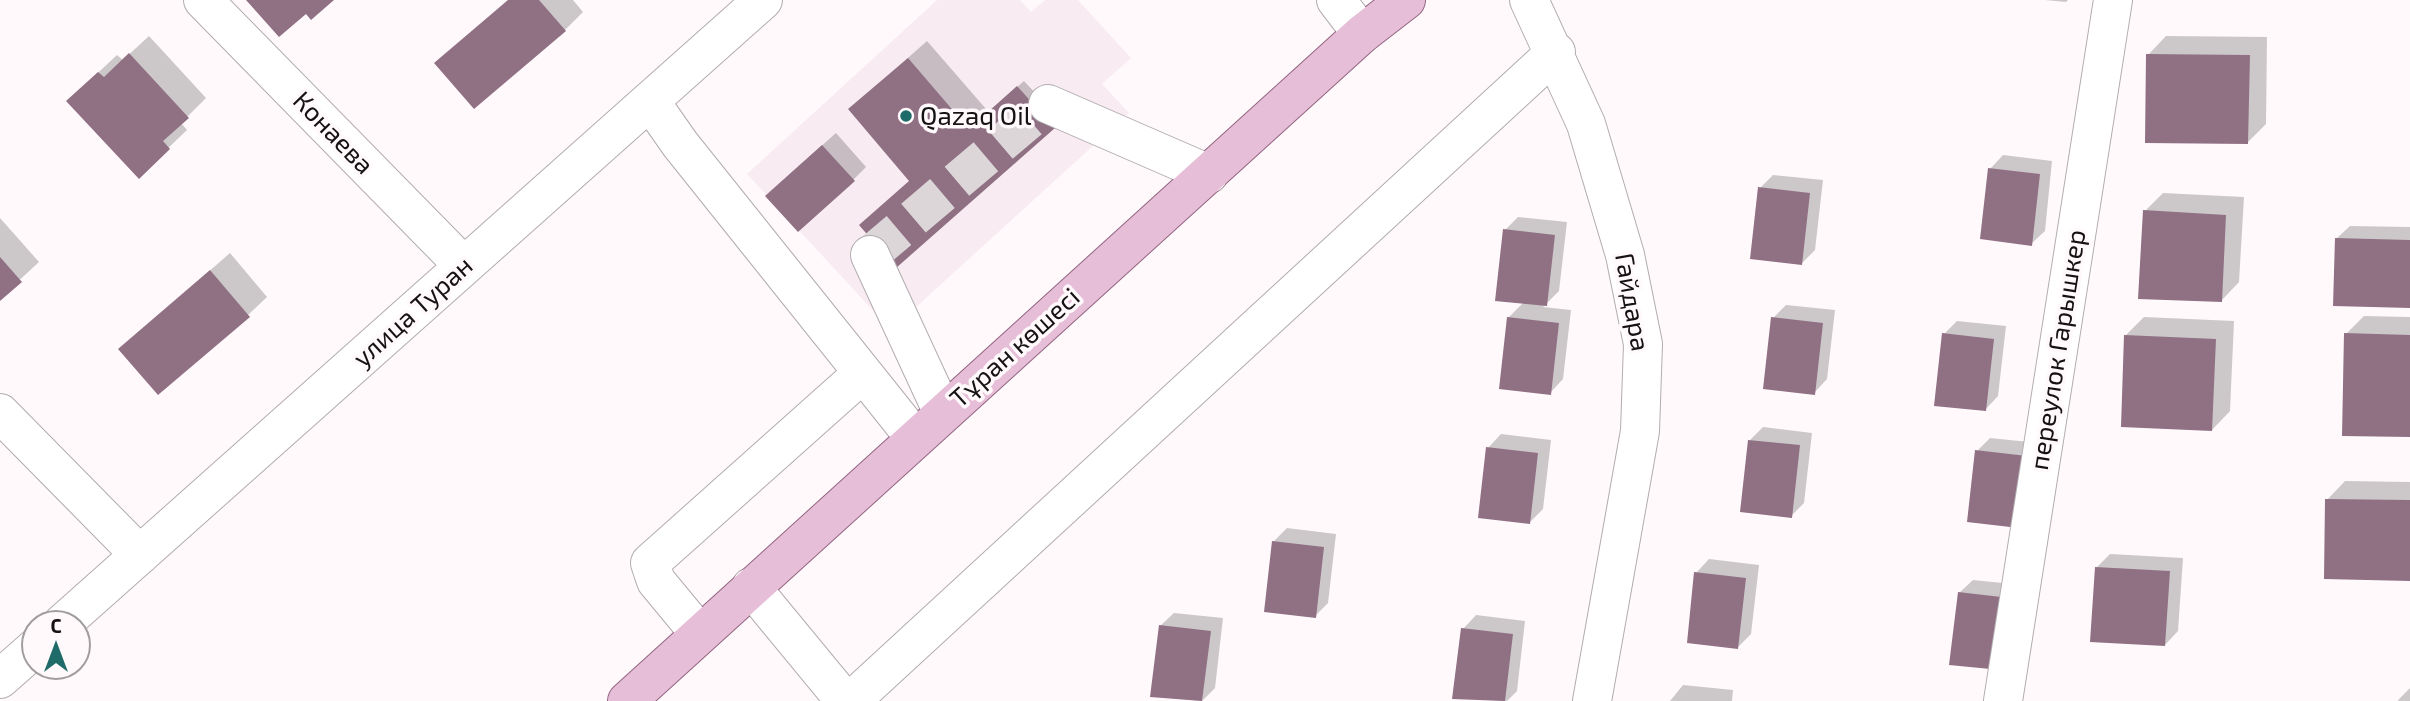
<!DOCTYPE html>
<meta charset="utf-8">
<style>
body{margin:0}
#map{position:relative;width:2410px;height:701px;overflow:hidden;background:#fff9fc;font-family:"Exo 2",sans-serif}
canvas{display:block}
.north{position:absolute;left:21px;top:610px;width:70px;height:70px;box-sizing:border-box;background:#fff9fc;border:2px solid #a19d9f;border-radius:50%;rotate:0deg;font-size:19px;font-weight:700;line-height:28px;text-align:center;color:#151214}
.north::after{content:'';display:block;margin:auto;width:24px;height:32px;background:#1f6b69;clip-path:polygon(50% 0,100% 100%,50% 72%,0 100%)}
</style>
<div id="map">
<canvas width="2410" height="701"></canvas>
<div class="north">С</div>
</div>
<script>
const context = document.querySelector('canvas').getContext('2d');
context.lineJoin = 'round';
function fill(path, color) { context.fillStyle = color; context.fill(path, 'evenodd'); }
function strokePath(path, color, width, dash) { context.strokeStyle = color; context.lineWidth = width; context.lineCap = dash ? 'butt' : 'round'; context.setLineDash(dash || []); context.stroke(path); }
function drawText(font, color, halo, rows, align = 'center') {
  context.font = font + ' "Exo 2",sans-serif'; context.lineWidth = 7; context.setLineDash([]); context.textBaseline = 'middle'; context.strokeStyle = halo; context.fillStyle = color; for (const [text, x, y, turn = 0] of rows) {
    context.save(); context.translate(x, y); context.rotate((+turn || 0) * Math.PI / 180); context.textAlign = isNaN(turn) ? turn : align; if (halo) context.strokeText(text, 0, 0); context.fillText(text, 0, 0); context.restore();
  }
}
fill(new Path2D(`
 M937,0H1020L1031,12L1045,0H1078L1131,58L1102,84L1129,113L891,330L747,174Z`), '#f8ebf2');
fill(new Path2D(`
 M508,0H573L583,12L565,30L437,63Z
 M2045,0H2068L2066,2Z
 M149,36L206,98L181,123L187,130L139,176L87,83L117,55L123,60Z
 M2166,36L2267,37L2266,124L2248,142L2148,55Z
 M927,41L986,109L969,126L971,128L1024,81L1060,120L911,180L850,109Z
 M836,133L866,167L853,180L780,183Z
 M2003,155L2052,161L2045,231L2031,244L1990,169Z
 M1773,175L1823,180L1815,250L1802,263L1760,188Z
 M2163,193L2244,197L2239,282L2221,301L2145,211Z
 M1518,217L1567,222L1559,291L1543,307L1571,310L1563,379L1550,393L1508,318L1524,302L1505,230Z
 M0,218L39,262L0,298Z
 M2350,226L2410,227V306L2336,239Z
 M230,253L267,297L248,315L120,349Z
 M1786,305L1835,310L1827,379L1814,393L1773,318Z
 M2364,316L2410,317V436L2346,334Z
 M2144,317L2234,321L2230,411L2212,430L2126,335Z
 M1957,321L2006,326L1998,396L1985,410L1944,334Z
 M1763,427L1812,433L1804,503L1791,516L1750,440Z
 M1501,434L1551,440L1543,509L1530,522L1488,448Z
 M1990,438L2039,443L2018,526L1977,451Z
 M2345,481L2410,482V579L2327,500Z
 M1287,528L1336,534L1328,603L1315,616L1273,542Z
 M2110,554L2183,558L2178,631L2165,645L2097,567Z
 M1709,559L1759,565L1751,634L1738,647L1696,573Z
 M1973,580L2022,585L2000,668L1959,593Z
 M1174,613L1223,618L1215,688L1202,701L1152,696L1160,626Z
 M1476,615L1525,621L1517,691L1507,701L1454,698L1463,629Z
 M1683,685L1733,690L1732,701H1670Z
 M2410,688V701H2398L2399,699Z`), '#0003');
fill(new Path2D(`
 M246,0H334L311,20L306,14L279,37Z
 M508,0H539L566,31L474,109L434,63Z
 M129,53L189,118L163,141L170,149L139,179L66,101L98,72L104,77Z
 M2146,54L2250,55L2248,144L2145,143Z
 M908,58L969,129L1017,86L1055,128L896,268L859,225L909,181L848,109Z
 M822,145L855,181L798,232L765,196Z
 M1988,168L2040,174L2032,246L1980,239Z
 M1758,187L1810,193L1802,265L1750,259Z
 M2143,210L2226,215L2222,302L2138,299Z
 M1503,229L1555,235L1547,306L1495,301Z
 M2335,238L2410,240V308L2333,306Z
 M0,257L22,282L0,301Z
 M210,270L250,317L158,395L118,349Z
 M1507,317L1559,323L1551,395L1499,389Z
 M1771,317L1823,323L1815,395L1763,389Z
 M1942,333L1994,339L1986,411L1934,406Z
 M2344,333L2410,335V437L2342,436Z
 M2124,335L2216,339L2212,431L2121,427Z
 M1748,440L1800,445L1792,518L1740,512Z
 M1486,447L1538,453L1530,524L1478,518Z
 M1975,450L2027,456L2019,528L1967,522Z
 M2325,499L2410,500V581L2324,579Z
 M1272,541L1324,547L1316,618L1264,612Z
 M2095,567L2170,571L2165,646L2090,642Z
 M1694,572L1746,578L1738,649L1687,643Z
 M1958,592L2010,598L2001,670L1949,665Z
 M1159,625L1211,631L1202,701L1150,697Z
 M1461,628L1513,634L1505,701L1452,699Z`), '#907083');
strokePath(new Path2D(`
 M870,255L1048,104`), '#dcd6d9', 38, [38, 19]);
const minor = new Path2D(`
 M203,0L464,266
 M1336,0L1362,34
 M1529,0L1586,124L1625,255L1643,344L1640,431L1592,701
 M650,101L680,144L915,438
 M1048,104L1209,174
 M870,255L943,413
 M0,413L140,555
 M751,587L845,701
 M62,624L763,0
 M699,633L656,581L650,563L863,373
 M0,679L35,648
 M851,701L1556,52
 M2003,701L2113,0`);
const major = new Path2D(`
 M627,701L1362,34L1406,0`);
strokePath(minor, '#b2acb0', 40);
strokePath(major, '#926581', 40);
strokePath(minor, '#fff', 38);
strokePath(major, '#e6bed7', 38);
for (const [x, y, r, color] of [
 [906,116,7,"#1f6b69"]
]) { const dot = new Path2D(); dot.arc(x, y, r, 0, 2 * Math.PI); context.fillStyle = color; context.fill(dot); strokePath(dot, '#fff9fc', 2.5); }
drawText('26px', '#151214', '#fff9fc', [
 ["Qazaq Oil",920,116]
], 'left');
drawText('26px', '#151214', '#fff9fc', [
 ["Конаева",333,133,46],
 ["Гайдара",1632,302,80],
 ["улица Туран",413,312,-42],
 ["Тұран көшесі",1015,348,-42],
 ["переулок Гарышкер",2058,350,-81]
]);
</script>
